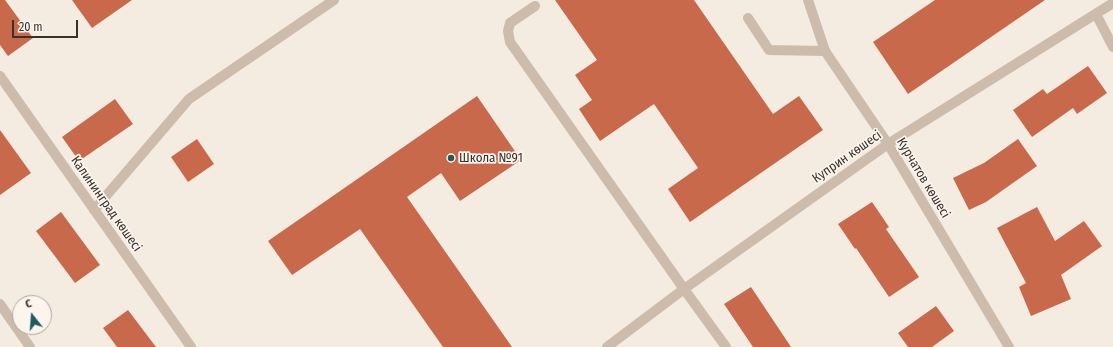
<!DOCTYPE html>
<meta charset="utf-8">
<style>
body{margin:0}
#map{position:relative;width:1113px;height:347px;overflow:hidden;background:#f4ebe1;font-family:"Fira Sans Condensed",sans-serif}
canvas{display:block}
.north{position:absolute;left:12px;top:295px;width:40px;height:40px;box-sizing:border-box;background:#fbf5ee;border:1px solid #aea6a0;border-radius:50%;rotate:343deg;font-size:11px;font-weight:700;line-height:16px;text-align:center;color:#3b302b}
.north::after{content:'';display:block;margin:auto;width:14px;height:18px;background:#1f5a5e;clip-path:polygon(50% 0,100% 100%,50% 72%,0 100%)}
.scale{position:absolute;left:12px;top:20px;width:66px;height:18px;box-sizing:border-box;border:2px solid #3b302b;border-top:0;padding-left:5px;font-size:12px;line-height:14px;white-space:nowrap;color:#3b302b;-webkit-text-stroke:3px #fbf5ee;paint-order:stroke}
</style>
<div id="map">
<canvas width="1113" height="347"></canvas>
<div class="north">С</div>
<div class="scale">20 m</div>
</div>
<script>
const context = document.querySelector('canvas').getContext('2d');
context.lineJoin = 'round';
function fill(path, color) { context.fillStyle = color; context.fill(path, 'evenodd'); }
function strokePath(path, color, width, dash) { context.strokeStyle = color; context.lineWidth = width; context.lineCap = dash ? 'butt' : 'round'; context.setLineDash(dash || []); context.stroke(path); }
function drawText(font, color, halo, rows, align = 'center') {
  context.font = font + ' "Fira Sans Condensed",sans-serif'; context.lineWidth = 3.5; context.setLineDash([]); context.textBaseline = 'middle'; context.strokeStyle = halo; context.fillStyle = color; for (const [text, x, y, turn = 0] of rows) {
    context.save(); context.translate(x, y); context.rotate((+turn || 0) * Math.PI / 180); context.textAlign = isNaN(turn) ? turn : align; if (halo) context.strokeText(text, 0, 0); context.fillText(text, 0, 0); context.restore();
  }
}
fill(new Path2D(`
 M0,0H5L33,38L8,56L0,45Z
 M72,0H132L92,28Z
 M555,0H694L773,114L799,96L823,130L690,222L668,189L698,168L654,104L600,141L579,109L592,100L575,75L597,60Z
 M935,0H1045L908,94L873,42Z
 M1088,66L1107,93L1077,114L1073,108L1032,137L1013,110L1043,89L1047,94Z
 M477,96L521,160L460,201L441,173L407,197L512,347H443L360,229L292,275L268,241Z
 M115,99L133,124L79,161L62,137Z
 M0,130L31,173L0,195Z
 M197,139L214,164L188,182L171,157Z
 M1018,139L1037,166L986,202L969,210L953,178L984,163Z
 M872,202L889,227L886,229L919,277L889,297L856,248L855,249L838,224Z
 M1037,207L1055,241L1084,221L1102,246L1061,275L1071,299L1031,316L1019,287L1026,283L997,228Z
 M61,212L100,265L75,283L36,231Z
 M751,287L791,347H753L724,304Z
 M936,306L954,331L932,347H908L898,333Z
 M128,310L156,347H117L103,328Z`), '#c8694b');
strokePath(new Path2D(`
 M535,6L510,23L508,31L510,42L684,289
 M748,18L769,50L825,51
 M94,210L189,99L334,0`), '#cdbbac', 10);
strokePath(new Path2D(`
 M808,0L825,51L888,144L1009,347
 M1096,14L1113,47
 M0,76L191,347
 M684,289L726,347
 M0,304L30,347
 M607,347L684,289L888,144L1113,3`), '#cdbbac', 10);
for (const [x, y, r, color] of [
 [451,158,4,"#1f5a5e"]
]) { const dot = new Path2D(); dot.arc(x, y, r, 0, 2 * Math.PI); context.fillStyle = color; context.fill(dot); strokePath(dot, '#fbf5ee', 1.5); }
drawText('13px', '#3b302b', '#fbf5ee', [
 ["Куприн көшесі",847,157,-35],
 ["Курчатов көшесі",923,178,59],
 ["Калининград көшесі",106,204,55]
]);
drawText('13px', '#3b302b', '#fbf5ee', [
 ["Школа №91",459,158]
], 'left');
</script>
